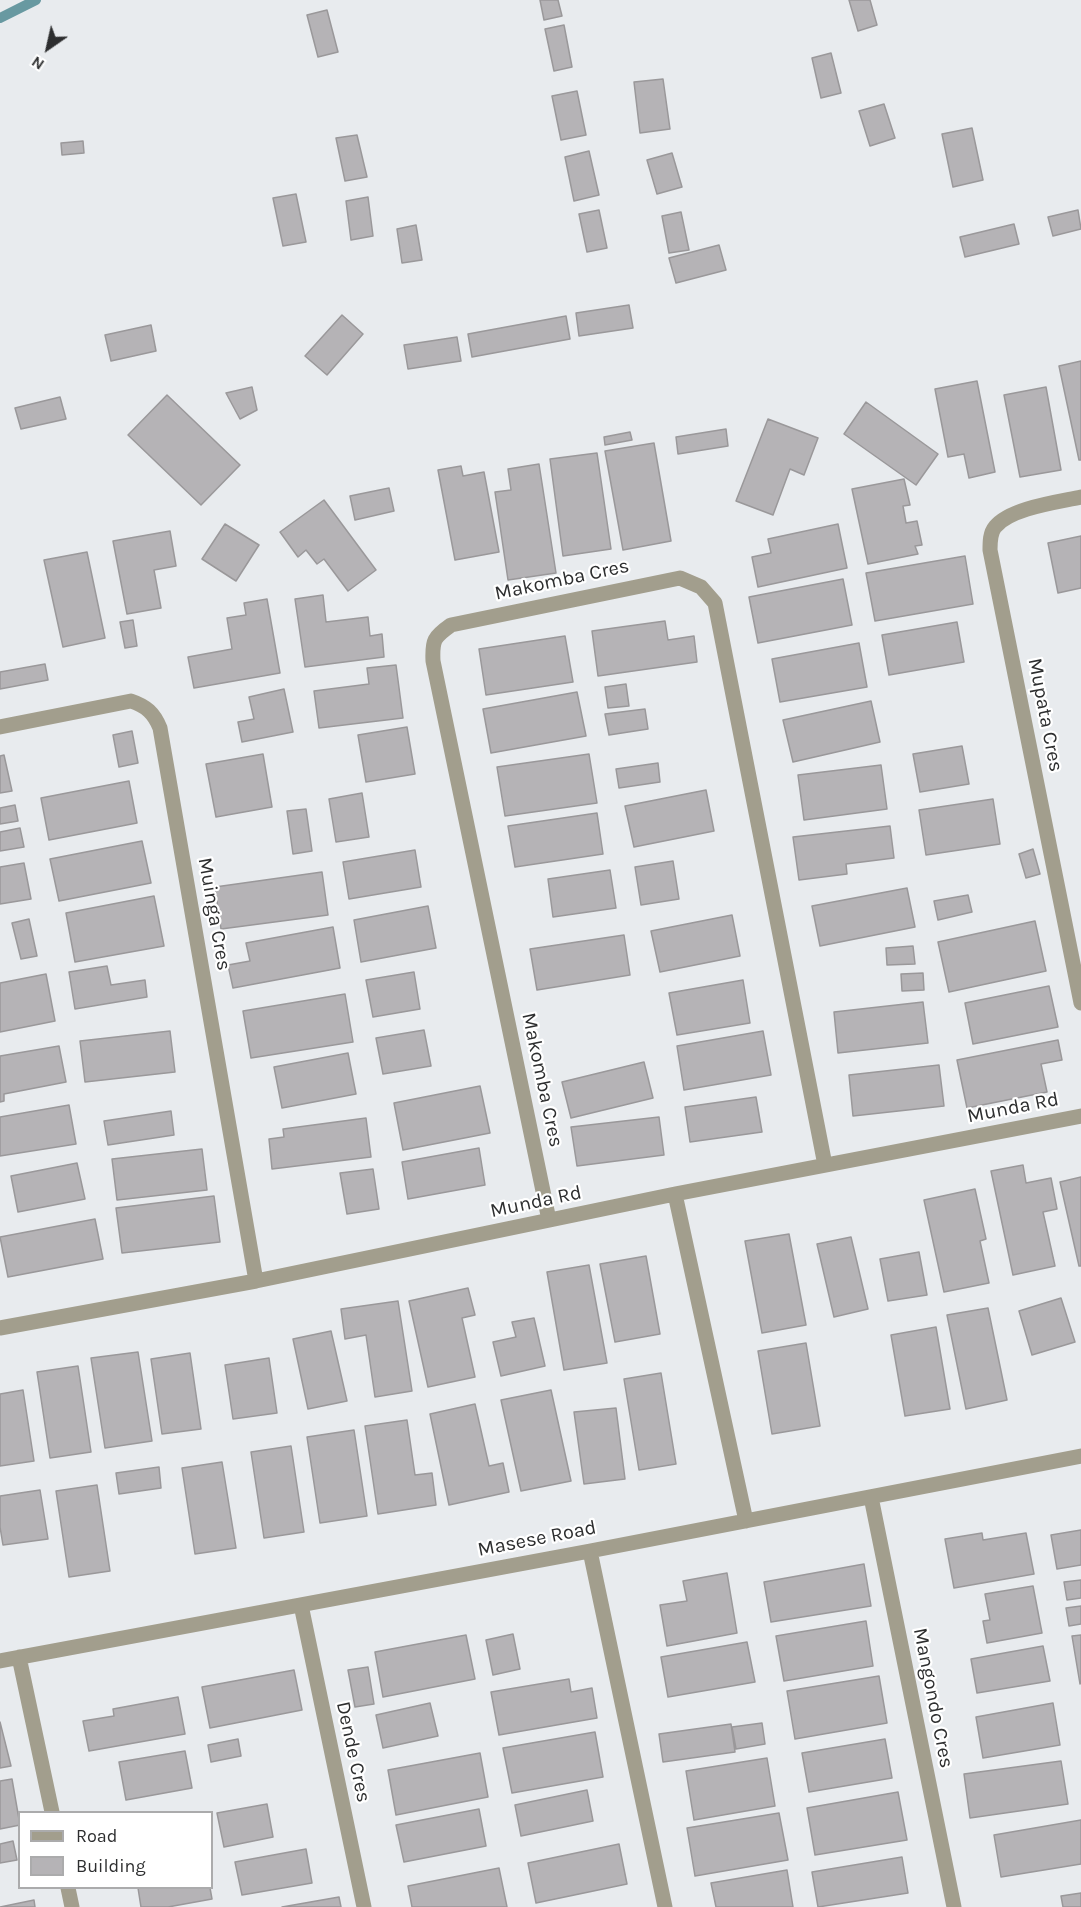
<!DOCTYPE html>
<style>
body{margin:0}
#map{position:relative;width:1081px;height:1907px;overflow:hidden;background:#e8ebee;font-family:Karla,sans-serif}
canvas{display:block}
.legend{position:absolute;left:18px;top:1811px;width:195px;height:78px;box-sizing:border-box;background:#fff;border:2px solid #ababac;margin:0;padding:8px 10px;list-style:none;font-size:18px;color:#2d2e2f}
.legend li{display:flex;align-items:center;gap:12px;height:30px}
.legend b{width:30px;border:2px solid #ababac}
.north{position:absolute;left:18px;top:18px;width:60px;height:60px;-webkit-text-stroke:4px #fff;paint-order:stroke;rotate:214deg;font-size:16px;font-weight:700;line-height:24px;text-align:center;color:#2d2e2f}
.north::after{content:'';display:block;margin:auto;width:21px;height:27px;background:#2d2e2f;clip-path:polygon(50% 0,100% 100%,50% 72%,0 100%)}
</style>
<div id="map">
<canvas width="1081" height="1907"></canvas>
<ul class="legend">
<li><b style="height:8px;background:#a29e8d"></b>Road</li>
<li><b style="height:16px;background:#b5b3b6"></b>Building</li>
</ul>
<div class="north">N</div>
</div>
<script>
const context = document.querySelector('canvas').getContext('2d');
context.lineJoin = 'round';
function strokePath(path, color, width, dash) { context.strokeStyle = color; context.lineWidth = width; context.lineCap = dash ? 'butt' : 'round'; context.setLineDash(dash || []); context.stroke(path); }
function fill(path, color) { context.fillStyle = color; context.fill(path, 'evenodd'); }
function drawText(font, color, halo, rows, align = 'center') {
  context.font = font + ' Karla,sans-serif'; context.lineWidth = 4.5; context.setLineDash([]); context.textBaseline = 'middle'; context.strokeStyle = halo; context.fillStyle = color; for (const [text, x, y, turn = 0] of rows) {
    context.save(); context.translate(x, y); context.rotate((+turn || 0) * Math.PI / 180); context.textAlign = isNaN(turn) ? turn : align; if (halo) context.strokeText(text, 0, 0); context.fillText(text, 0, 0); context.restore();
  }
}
strokePath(new Path2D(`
 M0,18L36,0`), '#6899a1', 10);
const building = new Path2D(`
 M540,0H558L562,16L544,20Z
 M849,0H870L877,25L858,31Z
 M327,10L338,52L318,57L307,15Z
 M564,25L572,67L554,71L545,29Z
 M831,53L841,93L821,98L812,58Z
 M663,79L670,129L640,133L634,82Z
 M577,91L586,135L561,140L552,96Z
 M884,104L895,138L870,146L859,111Z
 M972,128L983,180L953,187L942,134Z
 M357,135L367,177L345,181L336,138Z
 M83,141L84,153L62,155L61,143Z
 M589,151L599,195L574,201L565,157Z
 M672,153L682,187L657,194L647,160Z
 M296,194L306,242L283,246L273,198Z
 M368,197L373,236L351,240L346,201Z
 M599,210L607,248L587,252L579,214Z
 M1078,210L1081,229L1053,236L1048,217Z
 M681,212L689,250L669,253L662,216Z
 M1014,224L1019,244L965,257L960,237Z
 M416,225L422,260L402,263L397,229Z
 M719,245L726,270L676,283L669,258Z
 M629,305L633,328L579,336L576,313Z
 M342,315L363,334L327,375L305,356Z
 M566,316L570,339L472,357L468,334Z
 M151,325L156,351L111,361L105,335Z
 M457,337L461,361L408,369L404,345Z
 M1081,361V460H1079L1059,366Z
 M977,381L995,472L969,478L964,454L948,457L935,389Z
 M252,387L257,410L240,419L226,393Z
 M1046,387L1061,470L1020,477L1004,395Z
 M167,395L240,465L201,505L128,435Z
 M60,397L66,419L21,429L15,408Z
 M866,402L938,454L916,485L844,434Z
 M768,419L818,438L804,475L790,469L773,515L736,501Z
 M726,429L728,446L678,454L676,437Z
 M630,432L632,440L605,445L604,437Z
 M654,443L671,541L623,550L605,451Z
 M597,453L611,549L563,556L550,459Z
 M539,464L556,573L508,580L495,492L511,490L508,469Z
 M461,466L463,476L484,472L499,552L455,560L438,470Z
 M904,479L910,505L903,506L906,523L917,521L922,545L915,546L918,554L868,564L852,489Z
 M389,488L394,511L355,520L350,496Z
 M324,500L376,570L348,591L324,559L317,564L306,550L298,557L280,532Z
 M225,524L259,545L236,581L202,559Z
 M838,524L847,568L758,587L752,557L771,553L768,539Z
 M170,531L176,566L154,570L161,608L127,614L113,541Z
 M1081,536V588L1058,593L1048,543Z
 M87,552L105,638L63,647L44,560Z
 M965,556L973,604L875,621L866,573Z
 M843,579L852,625L758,643L749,597Z
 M323,595L326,622L368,617L370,636L382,634L384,657L305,667L295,599Z
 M267,599L280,673L194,688L188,657L232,649L227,618L246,615L244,603Z
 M133,620L137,646L125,648L120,622Z
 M665,621L668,640L694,636L697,662L598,676L592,631Z
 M957,622L964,662L889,675L882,635Z
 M565,636L573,682L486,695L479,649Z
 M859,643L867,687L780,702L772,659Z
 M45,664L48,680L0,689V672Z
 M396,665L403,718L319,728L314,691L369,684L367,668Z
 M626,684L629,706L608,708L605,687Z
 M284,689L293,732L242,742L238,722L254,719L249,697Z
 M577,692L586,736L491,753L483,709Z
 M871,701L880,742L793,762L783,720Z
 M645,709L648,729L609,735L605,714Z
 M407,727L415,774L366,782L358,735Z
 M132,731L138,763L119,767L113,735Z
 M962,746L969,784L920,792L913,754Z
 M263,754L272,807L216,817L206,764Z
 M589,754L597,803L505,816L497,767Z
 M4,755L12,791L0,793V756Z
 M658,763L660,782L619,788L616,769Z
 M881,765L887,809L804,820L798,775Z
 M129,781L137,823L49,840L41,798Z
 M706,790L714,831L634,847L625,806Z
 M362,793L369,837L336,842L329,799Z
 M993,799L1000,844L926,855L919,810Z
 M15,805L18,821L0,824V808Z
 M306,809L312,851L293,854L287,811Z
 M597,813L603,854L515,867L508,826Z
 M890,826L894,858L846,864L847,874L799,880L793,837Z
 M20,828L24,847L0,851V832Z
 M142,841L151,883L59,901L50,859Z
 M1033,849L1040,874L1026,878L1019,854Z
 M415,850L421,887L349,899L343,862Z
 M673,861L679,899L641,905L635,867Z
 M24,863L31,899L0,904V867Z
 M610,870L616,908L553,917L548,879Z
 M322,872L328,915L221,929L215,887Z
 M907,888L915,927L820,946L812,906Z
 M968,895L972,912L938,920L934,901Z
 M154,896L164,946L75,962L66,913Z
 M428,906L436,948L361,962L354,920Z
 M732,915L740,956L660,972L651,931Z
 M29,919L37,956L21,959L12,923Z
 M1035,921L1046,971L949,992L938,942Z
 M333,927L340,968L233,988L228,965L250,961L246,943Z
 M624,935L630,975L537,990L530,949Z
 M913,946L915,964L887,965L886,948Z
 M107,966L111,985L145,980L147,997L75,1009L69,972Z
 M414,972L420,1009L373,1017L366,980Z
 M923,973L924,990L902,991L901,974Z
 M46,974L55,1021L0,1032V983Z
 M743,980L750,1023L677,1035L669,993Z
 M1049,986L1058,1027L973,1044L965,1003Z
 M345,994L353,1042L251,1058L243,1011Z
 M923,1002L928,1043L838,1053L834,1012Z
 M424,1030L431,1066L383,1074L376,1038Z
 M170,1031L175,1072L85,1082L80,1041Z
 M763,1031L771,1075L684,1090L677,1046Z
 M1058,1040L1062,1060L1041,1064L1047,1092L967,1108L957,1060Z
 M59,1046L66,1082L4,1094V1101L0,1102V1056Z
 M348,1053L356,1094L282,1108L274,1067Z
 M644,1062L653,1098L571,1118L562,1082Z
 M939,1065L944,1106L853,1116L849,1075Z
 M480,1086L490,1133L403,1150L394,1103Z
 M756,1097L762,1132L690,1142L685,1107Z
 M69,1105L76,1144L0,1156V1117Z
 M171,1111L174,1135L108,1145L104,1121Z
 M659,1117L664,1155L577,1166L571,1127Z
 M366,1118L371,1157L272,1169L269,1139L284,1137L283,1129Z
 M479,1148L485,1185L408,1199L402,1162Z
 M202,1149L207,1190L117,1200L112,1159Z
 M77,1163L85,1199L18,1212L11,1176Z
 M1023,1165L1026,1183L1051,1178L1057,1209L1043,1212L1055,1266L1013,1275L991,1171Z
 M373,1169L379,1209L347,1214L340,1173Z
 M1081,1177V1266H1079L1060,1182Z
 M975,1189L986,1239L980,1241L989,1283L944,1292L924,1200Z
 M214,1196L220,1242L122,1253L116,1208Z
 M95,1219L103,1259L8,1277L0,1237Z
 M789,1234L806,1325L762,1333L745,1241Z
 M851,1237L868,1309L834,1317L817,1244Z
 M919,1252L927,1295L888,1301L880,1259Z
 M646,1256L660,1334L615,1342L600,1264Z
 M589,1265L607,1363L564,1370L547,1272Z
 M468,1288L475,1315L462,1318L475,1377L428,1387L409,1301Z
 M1061,1298L1075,1342L1032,1355L1019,1311Z
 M398,1301L412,1391L375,1397L366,1335L345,1339L341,1309Z
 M988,1308L1007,1400L966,1409L947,1315Z
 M534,1318L545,1366L501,1376L493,1342L516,1337L512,1322Z
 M936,1327L950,1409L905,1416L891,1335Z
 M331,1331L347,1401L308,1409L293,1339Z
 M806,1343L820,1426L772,1434L758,1351Z
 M138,1352L152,1441L105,1448L91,1358Z
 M190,1353L201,1429L162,1434L151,1359Z
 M269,1358L277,1413L233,1419L225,1365Z
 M78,1366L91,1452L50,1458L37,1372Z
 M661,1373L676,1464L639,1470L624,1379Z
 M23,1390L34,1461L0,1466V1394Z
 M551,1390L571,1481L521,1491L501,1400Z
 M475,1404L489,1466L503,1463L509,1492L449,1505L430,1414Z
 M616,1408L625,1479L584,1484L574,1412Z
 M407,1420L415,1475L432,1473L436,1505L378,1514L365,1426Z
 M354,1430L367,1516L320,1523L307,1437Z
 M291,1446L304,1532L264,1538L251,1452Z
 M222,1462L236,1548L195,1554L182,1468Z
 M159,1467L161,1488L119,1494L116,1473Z
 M97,1485L110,1571L69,1577L56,1491Z
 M40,1490L48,1539L3,1545L0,1527V1496Z
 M1081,1530V1565L1057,1569L1051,1535Z
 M982,1533L983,1540L1026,1533L1034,1574L954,1588L945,1539Z
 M864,1564L871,1606L771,1622L764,1582Z
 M727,1573L737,1633L667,1646L660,1605L687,1601L683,1581Z
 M1081,1580V1598L1067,1600L1064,1582Z
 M1033,1586L1042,1633L987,1643L983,1621L990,1620L985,1594Z
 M1081,1606V1624L1069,1626L1066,1608Z
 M866,1621L873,1666L784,1681L776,1636Z
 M513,1634L520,1669L493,1675L486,1640Z
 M466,1635L475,1679L383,1697L375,1652Z
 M1081,1635V1683L1080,1684L1072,1636Z
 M747,1642L755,1682L668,1697L661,1657Z
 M1043,1646L1050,1681L977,1693L971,1659Z
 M368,1667L374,1704L355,1707L348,1670Z
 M294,1670L302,1710L210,1728L202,1687Z
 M879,1676L887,1723L795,1739L787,1691Z
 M569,1679L571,1692L592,1688L597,1718L499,1735L491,1692Z
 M178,1697L185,1734L89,1751L83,1721L114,1716L113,1709Z
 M430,1703L438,1736L383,1748L376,1715Z
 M1053,1703L1060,1745L983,1758L976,1717Z
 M0,1722L11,1766L0,1768Z
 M762,1723L765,1744L736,1749L732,1727Z
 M731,1724L735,1752L663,1762L659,1734Z
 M595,1732L603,1777L512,1793L503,1748Z
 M238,1739L241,1756L211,1762L208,1745Z
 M885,1739L892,1778L809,1792L802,1753Z
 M185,1751L192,1788L126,1800L119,1762Z
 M480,1753L488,1797L396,1815L388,1770Z
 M767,1758L775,1806L694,1820L686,1771Z
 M1061,1761L1068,1804L970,1818L964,1774Z
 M12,1779L20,1825L0,1829V1781Z
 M587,1790L593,1821L521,1836L515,1805Z
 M898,1792L907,1840L815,1855L807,1808Z
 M267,1804L273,1837L224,1847L217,1813Z
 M479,1809L486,1846L404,1862L396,1825Z
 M779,1813L788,1860L695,1876L687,1828Z
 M1081,1820V1864L1001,1877L994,1835Z
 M13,1841L17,1860L0,1863V1844Z
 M619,1844L627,1884L536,1903L528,1863Z
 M306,1849L312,1883L242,1895L235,1862Z
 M902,1857L908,1893L818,1907L812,1872Z
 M499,1868L507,1907H412L408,1886Z
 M787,1870L793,1907H716L711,1883Z
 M138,1888H210L212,1899L168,1907H141Z
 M1081,1893V1907H1063L1061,1896Z
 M339,1897L341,1907H282Z
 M34,1900L35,1907H0Z`);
fill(building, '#b5b3b6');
strokePath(building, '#9a989a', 1.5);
strokePath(new Path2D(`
 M1081,497C1058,502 1010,508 995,527C990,533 990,542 990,550L1081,1003
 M0,727L131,701C146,706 154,713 160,728L256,1281
 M675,1194L746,1521
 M549,1220L433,661C432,640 434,637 451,625L680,578L701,587L715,603L825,1165
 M0,1328L256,1281L675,1194L1081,1116
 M871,1497L954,1907
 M590,1551L665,1907
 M301,1605L364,1907
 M19,1657L52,1812
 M0,1661L590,1551L1081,1456
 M68,1888L72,1907`), '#a29e8d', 15);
drawText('20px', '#2d2e2f', '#fff', [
 ["Makomba Cres",562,580,-12],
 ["Mupata Cres",1045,715,79],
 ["Muinga Cres",214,914,80],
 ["Makomba Cres",542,1080,78],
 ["Munda Rd",1013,1108,-11],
 ["Munda Rd",536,1202,-12],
 ["Masese Road",537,1539,-11],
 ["Mangondo Cres",933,1698,79],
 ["Dende Cres",353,1752,78]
]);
</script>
